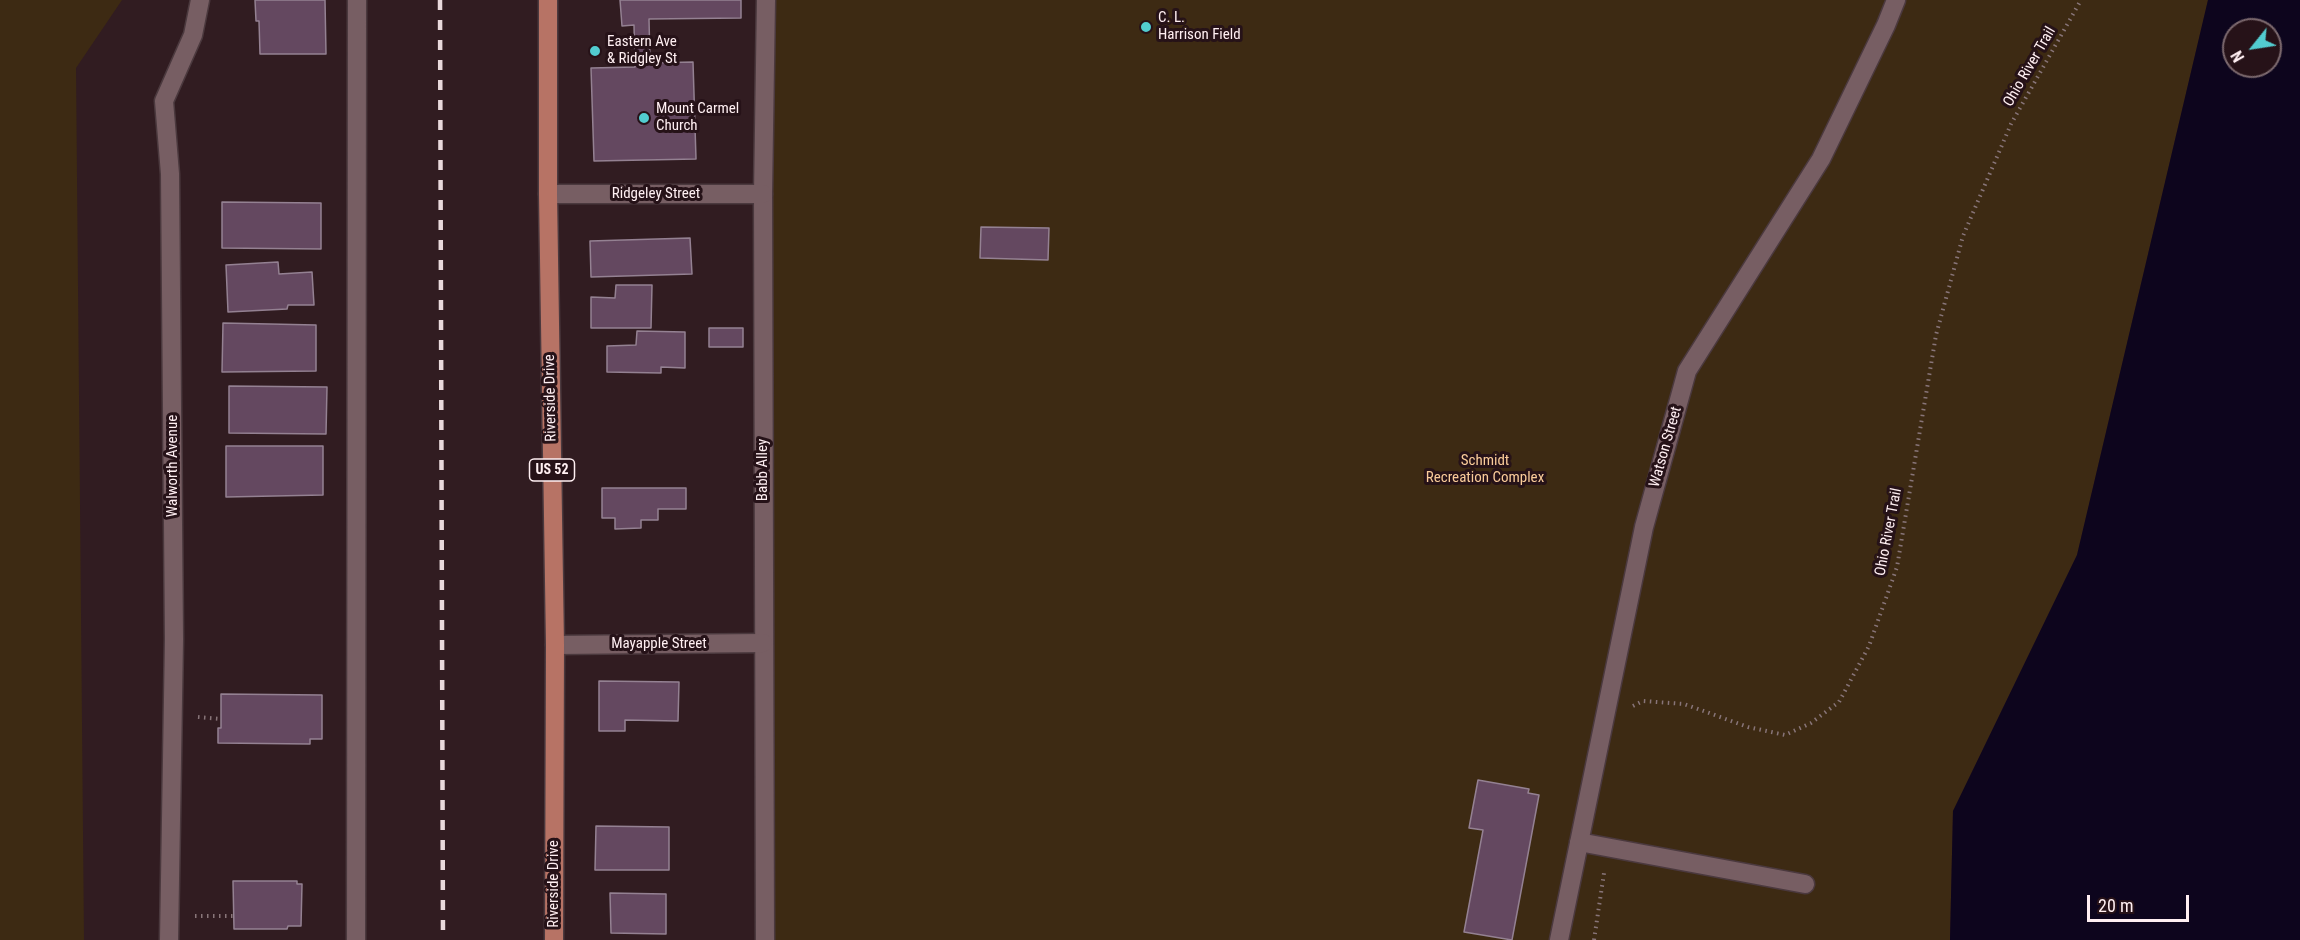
<!DOCTYPE html>
<style>
body{margin:0}
#map{position:relative;width:2300px;height:940px;overflow:hidden;background:#311c21;font-family:"Roboto Condensed",sans-serif}
canvas{display:block}
.north{position:absolute;left:2222px;top:18px;width:60px;height:60px;box-sizing:border-box;background:#261218;border:2px solid #7d6a6f;border-radius:50%;rotate:240deg;font-size:16px;font-weight:700;line-height:24px;text-align:center;color:#ffeff2}
.north::after{content:'';display:block;margin:auto;width:21px;height:27px;background:#52ccd0;clip-path:polygon(50% 0,100% 100%,50% 72%,0 100%)}
.scale{position:absolute;left:2087px;top:895px;width:102px;height:27px;box-sizing:border-box;border:3px solid #ffeff2;border-top:0;padding-left:8px;font-size:18px;line-height:21px;white-space:nowrap;color:#ffeff2;-webkit-text-stroke:4px #261218;paint-order:stroke}
</style>
<div id="map">
<canvas width="2300" height="940"></canvas>
<div class="north">N</div>
<div class="scale">20 m</div>
</div>
<script>
const context = document.querySelector('canvas').getContext('2d');
context.lineJoin = 'round';
function fill(path, color) { context.fillStyle = color; context.fill(path, 'evenodd'); }
function strokePath(path, color, width, dash) { context.strokeStyle = color; context.lineWidth = width; context.lineCap = dash ? 'butt' : 'round'; context.setLineDash(dash || []); context.stroke(path); }
function drawText(font, color, halo, rows, align = 'center') {
  context.font = font + ' "Roboto Condensed",sans-serif'; context.lineWidth = 6; context.setLineDash([]); context.textBaseline = 'middle'; context.strokeStyle = halo; context.fillStyle = color; for (const [text, x, y, turn = 0] of rows) {
    context.save(); context.translate(x, y); context.rotate((+turn || 0) * Math.PI / 180); context.textAlign = isNaN(turn) ? turn : align; if (halo) context.strokeText(text, 0, 0); context.fillText(text, 0, 0); context.restore();
  }
}
fill(new Path2D(`
 M0,0H122L76,68L84,940H0Z
 M766,0H2208L2077,555L1953,811L1950,940H765Z`), '#3d2a13');
fill(new Path2D(`
 M2208,0H2300V940H1950L1953,811L2077,555ZM2234,30H2270V66H2234Z`), '#0d051d');
const building = new Path2D(`
 M255,0H325L326,54H260L259,21H256Z
 M620,0H741V18L649,19L650,63L693,62L696,159L594,161L591,68L635,67L634,25L622,26Z
 M222,202L321,203V249L222,248Z
 M981,227L1049,228L1048,260L980,258Z
 M690,238L692,274L591,277L590,241Z
 M278,262L279,274L312,272L314,305H288L287,309L228,312L226,265Z
 M616,285H652L651,328H591V297L615,298Z
 M223,323L316,325V371L222,372Z
 M709,328H743V347H709Z
 M637,331L685,332V368L661,367V373L607,372V346L636,345Z
 M229,386L327,387L326,434L229,433Z
 M226,446H323V495L226,497Z
 M602,488H686V509H658V520H641V528L615,529V518H602Z
 M599,681L679,682L678,721L625,720V731H599Z
 M221,694L322,695V739H310V744L218,743V728H221Z
 M1478,780L1529,789L1528,793L1539,795L1512,940L1464,932L1483,830L1469,828Z
 M596,826L669,827V870H595Z
 M233,881H297V884H302L301,926H288L287,929H234Z
 M610,893L666,894V934L611,933Z`);
fill(building, '#644860');
strokePath(building, '#948192', 1.5);
const service = new Path2D(`
 M1579,842L1805,884
 M356,940L357,0
 M765,940L763,194L766,0
 M1559,940L1644,527L1687,371L1821,159L1886,25L1896,0`);
const minor = new Path2D(`
 M548,194H763
 M555,645L763,643
 M169,940L174,639L170,174L164,101L193,35L200,0`);
const primary = new Path2D(`
 M548,0V194L555,645L554,940`);
strokePath(service, '#4b393e', 21);
strokePath(minor, '#4b393e', 21);
strokePath(primary, '#4b393e', 21);
strokePath(new Path2D(`
 M1633,706L1643,701L1684,704L1748,727L1785,735L1811,723L1839,702L1869,646L1897,567L1936,335L1963,236L2011,124L2081,0
 M198,717L221,719
 M195,916H234
 M1594,940L1604,873`), '#887579', 4, [1.5, 4.5]);
strokePath(service, '#775e63', 18);
strokePath(minor, '#775e63', 18);
strokePath(primary, '#b77365', 18);
strokePath(new Path2D(`
 M440,0L443,940`), '#e9d9dc', 4.5, [10, 10]);
for (const [x, y, r, color] of [
 [1146,27,6,"#52ccd0"],
 [595,51,6,"#52ccd0"],
 [644,118,6,"#52ccd0"]
]) { const dot = new Path2D(); dot.arc(x, y, r, 0, 2 * Math.PI); context.fillStyle = color; context.fill(dot); strokePath(dot, '#261218', 2); }
for (const [x, y, w] of [
 [552,470,45]
]) { const box = new Path2D(); box.roundRect(x - w / 2, y - 11, w, 22, 4.5); context.fillStyle = '#261218'; context.fill(box); strokePath(box, '#ffeff2', 1.5); }
drawText('bold 14px', '#ffeff2', null, [
 ["US 52",552,470]
]);
drawText('15px', '#ffeff2', '#261218', [
 ["C. L.",1158,18],
 ["Harrison Field",1158,35],
 ["Eastern Ave",607,42],
 ["& Ridgley St",607,59],
 ["Mount Carmel",656,109],
 ["Church",656,126]
], 'left');
drawText('15px', '#ffeff2', '#261218', [
 ["Ohio River Trail",2030,67,-60],
 ["Ridgeley Street",656,194],
 ["Riverside Drive",551,398,-91],
 ["Watson Street",1666,447,-74],
 ["Walworth Avenue",173,466,-90],
 ["Babb Alley",763,470,-90],
 ["Ohio River Trail",1889,532,-79],
 ["Mayapple Street",659,644],
 ["Riverside Drive",554,884,-90]
]);
drawText('15px', '#facc9a', '#261218', [
 ["Schmidt",1485,461],
 ["Recreation Complex",1485,478]
]);
</script>
